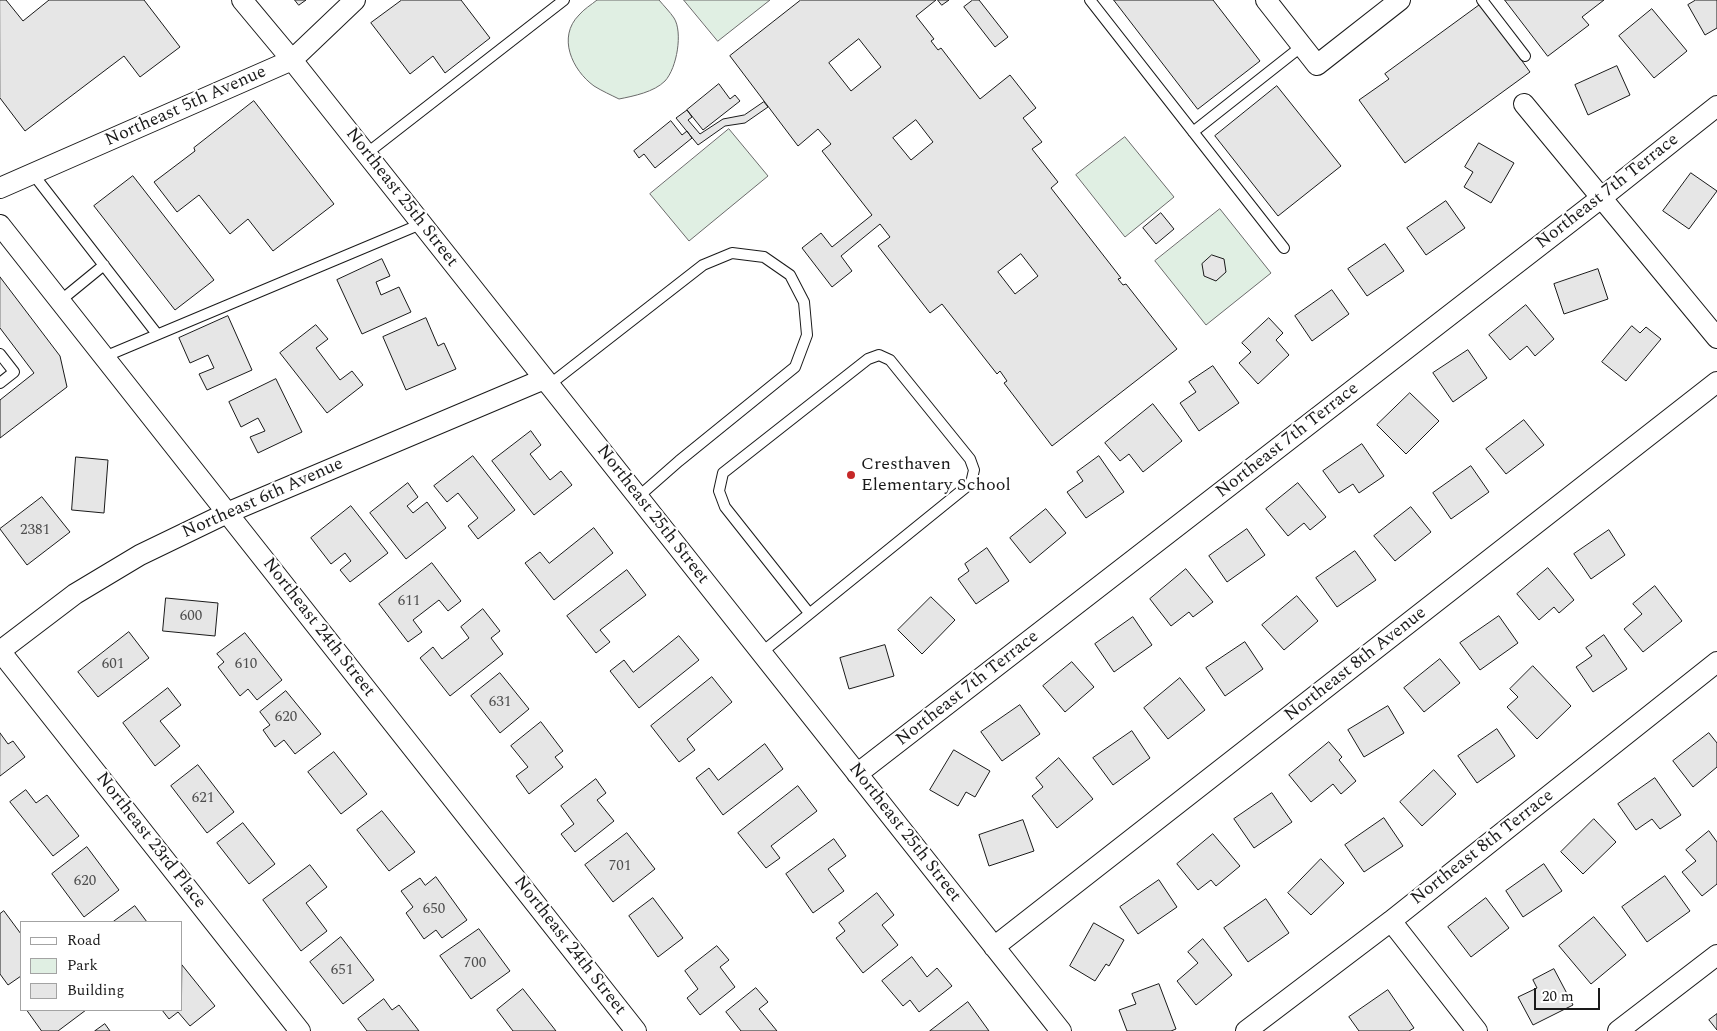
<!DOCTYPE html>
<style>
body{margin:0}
#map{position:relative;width:1717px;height:1031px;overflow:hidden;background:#fff;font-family:Spectral,serif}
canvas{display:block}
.legend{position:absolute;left:20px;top:921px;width:162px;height:90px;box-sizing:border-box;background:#fff;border:1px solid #a3a3a3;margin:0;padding:6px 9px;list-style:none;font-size:15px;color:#1a1a1a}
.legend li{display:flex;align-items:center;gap:10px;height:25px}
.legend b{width:25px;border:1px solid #a3a3a3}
.scale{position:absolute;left:1534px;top:988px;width:66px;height:22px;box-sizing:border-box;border:2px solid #1a1a1a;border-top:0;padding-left:6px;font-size:15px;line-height:18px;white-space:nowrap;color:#1a1a1a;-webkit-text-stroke:4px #fff;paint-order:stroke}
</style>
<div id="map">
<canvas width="1717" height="1031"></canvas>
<ul class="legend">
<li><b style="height:6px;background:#fff"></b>Road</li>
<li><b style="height:14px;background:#e0efe3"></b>Park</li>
<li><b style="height:14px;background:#e6e6e6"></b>Building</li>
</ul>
<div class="scale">20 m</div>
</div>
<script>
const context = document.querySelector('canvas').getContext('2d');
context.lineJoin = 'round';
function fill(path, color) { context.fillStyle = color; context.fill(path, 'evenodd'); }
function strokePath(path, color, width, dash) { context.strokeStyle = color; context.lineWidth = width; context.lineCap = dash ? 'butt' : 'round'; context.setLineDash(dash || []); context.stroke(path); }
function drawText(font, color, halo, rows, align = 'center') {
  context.font = font + ' Spectral,serif'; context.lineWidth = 4; context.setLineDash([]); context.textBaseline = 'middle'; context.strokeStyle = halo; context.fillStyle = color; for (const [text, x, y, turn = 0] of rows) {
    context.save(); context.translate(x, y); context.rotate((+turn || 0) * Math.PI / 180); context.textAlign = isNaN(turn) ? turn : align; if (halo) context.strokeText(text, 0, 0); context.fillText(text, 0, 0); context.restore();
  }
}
const green = new Path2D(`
 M597,0H659C664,6 670,12 674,18C683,32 677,68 665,81C654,92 634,96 619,99C611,95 602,91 594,86C572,70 557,37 579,15C584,9 591,5 597,0Z
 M684,0H770L718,41Z
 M729,129L768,176L689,241L650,194Z
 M1125,137L1174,197L1125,237L1076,175Z
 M1220,209L1271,273L1206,325L1155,261Z`);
fill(green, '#e0efe3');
strokePath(green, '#6a6a6a', 1);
const building = new Path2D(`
 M0,0H6L23,21L49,0H144L180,47L140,77L124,56L25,131L0,98Z
 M295,0H306L299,5Z
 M402,0H461L490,38L445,73L433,56L410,74L371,23Z
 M801,0H936L916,16L934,39L931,41L938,50L941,48L980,99L1010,75L1036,108L1023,118L1042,142L1032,149L1058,182L1051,188L1121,278L1118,279L1123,285L1126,284L1177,349L1052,446L1004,383L1007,381L1000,371L997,374L942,304L930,313L878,246L890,237L880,224L841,256L852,271L832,287L802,248L821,233L832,247L872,215L822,151L831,144L818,129L798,146L730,56ZM859,39L881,67L851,91L829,63ZM916,120L933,142L911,160L893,138ZM1021,254L1038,276L1015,294L998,272Z
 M938,0H949L942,5Z
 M973,0H979L1008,37L995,47L964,7Z
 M1114,0H1213L1260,61L1198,109Z
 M1505,0H1604L1582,17L1589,25L1548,56Z
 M1696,0H1717V28L1705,35L1688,5Z
 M1481,4L1530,72L1405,163L1359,100L1389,79L1385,74Z
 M1652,9L1687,51L1654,78L1619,36Z
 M1617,66L1630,95L1588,115L1575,85Z
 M719,84L730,99L735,95L740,101L703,130L687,110Z
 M1277,86L1341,166L1278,216L1215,136Z
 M254,101L334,204L273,251L248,219L230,234L199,195L177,212L154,182L195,151L194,148Z
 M764,102L768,107L745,123L725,126L698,145L676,118L687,110L692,117L688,120L700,134L723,119L744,115Z
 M671,121L682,135L687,131L692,138L655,168L644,154L639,158L634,151Z
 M1479,143L1514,163L1491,203L1464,187L1473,172L1465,167Z
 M1691,173L1717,191L1689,229L1663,211Z
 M133,176L214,280L175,310L94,206Z
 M1446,201L1465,228L1426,255L1407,228Z
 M1161,213L1174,229L1156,244L1143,228Z
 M1385,244L1404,271L1367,296L1348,269Z
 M1212,255L1224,259L1226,272L1216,281L1204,276L1202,264Z
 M382,259L390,276L376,282L381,295L399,287L411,312L362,334L337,280Z
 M1598,269L1608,299L1564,314L1554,284Z
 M0,277L60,356L67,387L0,438V400L34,373L0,328Z
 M1332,290L1349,314L1312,341L1295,316Z
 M1526,305L1554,339L1535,356L1527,346L1510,360L1489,335Z
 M228,316L252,370L207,390L199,374L214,368L208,355L190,363L179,338Z
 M426,318L438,346L444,343L456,369L406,390L383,337Z
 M1269,318L1283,333L1276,340L1289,355L1258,384L1239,363L1251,352L1242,343Z
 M316,325L328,339L316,348L340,380L352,371L363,385L327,413L280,353Z
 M1632,326L1640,333L1646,327L1661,339L1626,381L1602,362Z
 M1468,350L1487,378L1453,402L1433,373Z
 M1213,366L1239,403L1199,431L1180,403L1196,392L1189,382Z
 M276,379L302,432L258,453L250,437L265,431L258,418L241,427L229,402Z
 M1410,393L1439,421L1406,454L1377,425Z
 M1153,404L1182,441L1143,472L1129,454L1120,461L1105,443Z
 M1524,420L1544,445L1506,474L1486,449Z
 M531,431L541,445L530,454L550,480L561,471L572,485L534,515L492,461Z
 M1362,444L1384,476L1359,493L1353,484L1339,493L1323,471Z
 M473,456L515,510L478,539L468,526L478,518L458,493L447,502L434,486Z
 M1099,456L1124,492L1086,518L1067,492L1083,481L1077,472Z
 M76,457L108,460L104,513L72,510Z
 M1471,466L1489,492L1451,519L1433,493Z
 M408,483L418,497L407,506L413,513L427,502L446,528L406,559L370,513Z
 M1298,483L1326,517L1310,530L1304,523L1288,536L1266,509Z
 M42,497L70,532L27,565L0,529Z
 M351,506L388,553L350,582L340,570L351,561L345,553L331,564L311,538Z
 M1411,507L1431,532L1395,561L1374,536Z
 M1046,509L1066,533L1030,563L1010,538Z
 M594,528L613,553L554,600L525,563L540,552L549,563Z
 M1247,529L1265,555L1227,582L1209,556Z
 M1609,530L1625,555L1591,579L1574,554Z
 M987,548L1009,581L976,604L958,579L969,571L965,564Z
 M1355,551L1376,580L1337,607L1316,578Z
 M432,563L461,601L448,611L439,600L413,620L422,632L408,642L379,604Z
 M1548,568L1574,600L1559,613L1554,607L1539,620L1517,594Z
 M1186,569L1213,602L1193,617L1189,612L1171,626L1150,599Z
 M627,570L646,595L600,630L610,642L596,653L567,616Z
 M1655,586L1682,621L1643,652L1624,629L1642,614L1633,604Z
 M1297,596L1318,621L1284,650L1262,625Z
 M931,597L955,620L922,654L898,630Z
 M166,598L218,603L215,636L163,631Z
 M483,609L500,631L491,638L503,654L450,696L420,658L433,647L442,659L469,638L461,627Z
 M1499,616L1518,643L1480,670L1460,643Z
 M1133,617L1152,645L1114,672L1095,644Z
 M129,632L149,658L98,697L78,672Z
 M245,633L282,680L257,700L248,689L240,696L218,667L224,662L217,654Z
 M1604,635L1627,669L1593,692L1576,667L1592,656L1586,648Z
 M679,636L699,660L639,708L610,671L624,660L633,672Z
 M1245,642L1263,669L1225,696L1206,668Z
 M885,645L894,676L849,689L840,658Z
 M1440,659L1460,683L1424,712L1404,688Z
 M1072,662L1094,687L1065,712L1043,686Z
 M1533,666L1571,706L1537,739L1507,707L1518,697L1510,689Z
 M500,673L529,709L500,733L471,696Z
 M712,677L732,702L687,739L695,750L679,762L651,726Z
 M1180,678L1205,710L1168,739L1144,708Z
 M168,688L181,705L160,721L180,746L155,766L123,723Z
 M286,691L321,734L295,754L284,740L275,747L263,730L270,725L260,712Z
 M1020,705L1040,734L1002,761L981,732Z
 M1388,706L1404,733L1364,757L1348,730Z
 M541,722L563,751L555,757L563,767L529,794L516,776L528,767L511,746Z
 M1497,729L1515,756L1477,783L1458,756Z
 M1132,731L1150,758L1113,785L1093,758Z
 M0,733L8,744L13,741L25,757L0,776Z
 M1709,733L1717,743V767L1693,787L1673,761Z
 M1329,742L1342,757L1339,760L1356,781L1341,794L1333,784L1311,802L1289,775Z
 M765,744L783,769L723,815L696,778L709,768L718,780Z
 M954,750L990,771L975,797L966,792L958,806L930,790Z
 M334,752L367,794L341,814L308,772Z
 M1059,758L1093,799L1057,828L1032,796L1043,787L1036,778Z
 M198,765L234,812L207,833L171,786Z
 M1434,770L1456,794L1422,826L1400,802Z
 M1655,778L1681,815L1660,829L1652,819L1636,830L1618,804Z
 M596,779L606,793L597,800L614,821L575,852L561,834L574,824L561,806Z
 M798,786L817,811L771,846L780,858L766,868L738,833Z
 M26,790L36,803L47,795L79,836L53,856L10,802Z
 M1272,793L1292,822L1254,848L1234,819Z
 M382,811L415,852L389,871L357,830Z
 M1384,818L1403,846L1364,872L1345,845Z
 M1594,819L1616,842L1583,874L1561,852Z
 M1023,820L1034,851L989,866L979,835Z
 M243,823L275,864L249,884L217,843Z
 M1709,831L1717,842V884L1702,896L1682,872L1696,861L1686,850Z
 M627,833L655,869L613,902L585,865Z
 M1213,834L1240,866L1216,886L1211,880L1198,890L1177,864Z
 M834,839L846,856L828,869L844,891L813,913L786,874Z
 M87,847L119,890L84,917L52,874Z
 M1321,859L1344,883L1311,915L1288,893Z
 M1544,864L1562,891L1523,917L1506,891Z
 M310,865L327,887L306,903L327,931L301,951L263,900Z
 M1665,876L1690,911L1647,942L1622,907Z
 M436,877L467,920L442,938L436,930L424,939L406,913L413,907L401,891L420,878L425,885Z
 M1159,880L1177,907L1138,934L1120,907Z
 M877,893L894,915L882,925L898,945L863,973L836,938L845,931L839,923Z
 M653,898L683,938L658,957L629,916Z
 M1486,898L1509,928L1471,957L1448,927Z
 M1266,899L1289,933L1248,962L1224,928Z
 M135,906L147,922H113Z
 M4,911L21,934V976L8,985L0,974V914Z
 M1594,917L1626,955L1591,984L1559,946Z
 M1094,923L1124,940L1109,966L1106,964L1095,981L1070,966Z
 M479,929L510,971L471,999L440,956Z
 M341,937L374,980L343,1004L310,962Z
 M1203,939L1232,975L1196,1005L1177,981L1198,963L1188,952Z
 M717,946L729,960L720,967L735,987L700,1015L687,998L698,989L685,971Z
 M912,957L927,977L937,968L952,986L919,1012L910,1000L903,1006L882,981Z
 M182,965L215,1006L190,1026L178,1012L169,1019L162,1010H181Z
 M1554,969L1573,1005L1533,1025L1518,997L1537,988L1533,980Z
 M1159,984L1176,1029L1171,1031H1127L1119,1010L1136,1004L1132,994Z
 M756,988L768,1002L759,1009L777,1031H741L726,1012Z
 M523,989L556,1031H513L497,1010Z
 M1388,990L1414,1028L1409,1031H1359L1349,1017Z
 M384,999L392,1010L399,1005L419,1031H367L358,1019Z
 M968,1002L989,1031H930Z
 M27,1010H86L58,1031H42Z
 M1717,1014V1030L1709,1020Z
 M105,1024L110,1031H95Z`);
fill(building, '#e6e6e6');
strokePath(building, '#1a1a1a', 1);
const service = new Path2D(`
 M1090,0L1284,248
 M1482,0L1525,56
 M1193,132L1302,46
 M366,154L564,0
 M33,174L157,334
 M60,301L104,265
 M0,354L14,372L0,383
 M104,357L421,224
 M549,385L703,265L732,253L764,257L790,275L804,302L807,335L795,367L679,461L638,497
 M761,653L971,483L974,470L970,459L890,360L879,355L868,359L723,473L719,491L725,507L809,613`);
const minor = new Path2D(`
 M242,0L292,60L1061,1031
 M1266,0L1317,65L1400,0
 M1524,104L1717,338
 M0,188L292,60L355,0
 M0,225L636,1031
 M0,651L75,594L140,555L227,513L544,379
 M0,651L300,1031
 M857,774L1601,198L1717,106
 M1391,921L1477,1031
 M994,947L1717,382
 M1246,1031L1391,921L1717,662
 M1618,1031L1717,955`);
strokePath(service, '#1a1a1a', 12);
strokePath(minor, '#1a1a1a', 22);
strokePath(service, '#fff', 10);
strokePath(minor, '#fff', 20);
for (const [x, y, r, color] of [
 [851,475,5,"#c62828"]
]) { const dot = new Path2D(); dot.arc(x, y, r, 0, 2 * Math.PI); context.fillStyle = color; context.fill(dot); strokePath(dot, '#fff', 2); }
drawText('15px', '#4d4d4d', null, [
 ["2381",35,531],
 ["611",409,602],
 ["600",191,617],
 ["601",113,665],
 ["610",246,665],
 ["631",500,703],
 ["620",286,718],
 ["621",203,799],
 ["701",620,867],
 ["620",85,882],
 ["650",434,910],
 ["700",475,964],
 ["651",342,971]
]);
drawText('18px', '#1a1a1a', '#fff', [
 ["Northeast 5th Avenue",186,107,-24],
 ["Northeast 7th Terrace",1608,192,-38],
 ["Northeast 25th Street",401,198,52],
 ["Northeast 7th Terrace",1288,441,-38],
 ["Northeast 6th Avenue",263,499,-24],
 ["Northeast 25th Street",652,515,52],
 ["Northeast 24th Street",318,628,52],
 ["Northeast 8th Avenue",1356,665,-38],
 ["Northeast 7th Terrace",968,689,-38],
 ["Northeast 25th Street",904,833,52],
 ["Northeast 23rd Place",150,841,52],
 ["Northeast 8th Terrace",1483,848,-38],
 ["Northeast 24th Street",569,946,52]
]);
drawText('18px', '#1a1a1a', '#fff', [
 ["Cresthaven",861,465],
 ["Elementary School",861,486]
], 'left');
</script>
